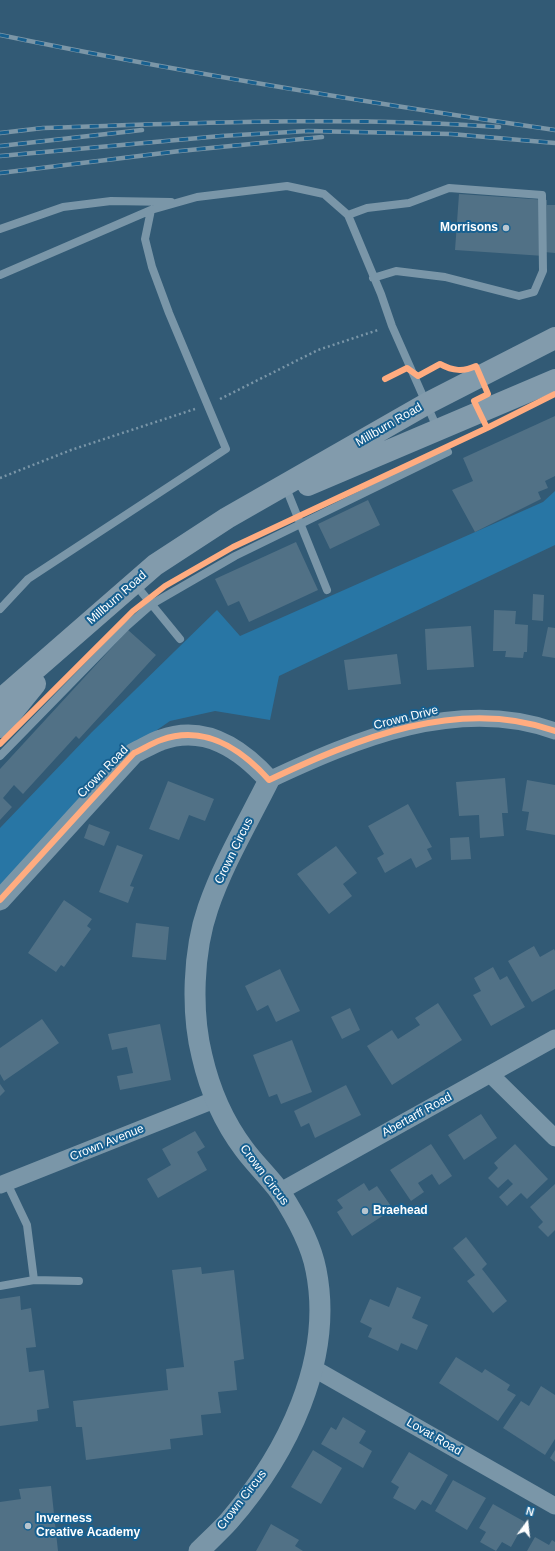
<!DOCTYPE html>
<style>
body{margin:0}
#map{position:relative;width:555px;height:1551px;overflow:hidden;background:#325a75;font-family:Helvetica,sans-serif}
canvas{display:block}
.north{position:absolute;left:507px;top:1503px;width:40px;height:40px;-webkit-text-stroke:3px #176090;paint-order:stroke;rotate:15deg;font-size:11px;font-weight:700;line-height:16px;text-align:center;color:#fff}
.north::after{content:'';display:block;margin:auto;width:14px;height:18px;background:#fff;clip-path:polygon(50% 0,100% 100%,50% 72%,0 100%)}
</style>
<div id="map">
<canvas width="555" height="1551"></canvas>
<div class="north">N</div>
</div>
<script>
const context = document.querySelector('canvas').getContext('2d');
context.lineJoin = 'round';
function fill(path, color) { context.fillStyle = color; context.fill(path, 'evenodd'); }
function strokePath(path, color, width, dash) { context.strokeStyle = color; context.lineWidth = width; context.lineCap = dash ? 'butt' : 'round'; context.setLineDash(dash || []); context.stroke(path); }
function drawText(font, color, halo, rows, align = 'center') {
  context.font = font + ' Helvetica,sans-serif'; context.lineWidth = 4; context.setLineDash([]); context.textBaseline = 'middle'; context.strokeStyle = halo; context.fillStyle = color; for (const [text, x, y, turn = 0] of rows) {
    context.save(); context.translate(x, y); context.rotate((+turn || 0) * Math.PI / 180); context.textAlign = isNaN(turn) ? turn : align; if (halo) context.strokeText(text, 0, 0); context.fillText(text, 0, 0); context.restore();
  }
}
fill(new Path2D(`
 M555,491V545L279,676L270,720L215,711L170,721L115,759L0,895V828L92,732L217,610L240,636L543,502Z`), '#2876a5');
fill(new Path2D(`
 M459,194L547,200V205H555V253L544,252V256L455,250Z
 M555,416V476L545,481L548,488L538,492L541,499L475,532L452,490L473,481L463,458Z
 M368,500L380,525L330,549L318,524Z
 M296,542L318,590L249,622L239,601L228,606L215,579Z
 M533,594L544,595L543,621L532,620Z
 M494,610L516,611L515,624L528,625L527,652H524L523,658L505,657L506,651H493Z
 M471,626L474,667L427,670L425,629Z
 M548,627L555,628V658L542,656Z
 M128,630L156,655L79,739L76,736L23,794L14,785L3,798L12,807L0,820V769Z
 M397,654L401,684L348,690L344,660Z
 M505,778L508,813H502L504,836L480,838L479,815L459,816L456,782Z
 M527,780L555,785V835L526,830L529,812L522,811Z
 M168,781L214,799L205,821L189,815L179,840L149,829Z
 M408,804L432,847L427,849L432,859L416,868L411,858L385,873L377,858L384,854L368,826Z
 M89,824L110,832L104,846L84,838Z
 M469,837L471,859L451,860L450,838Z
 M117,845L143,855L130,886L134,887L128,903L99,892Z
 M336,846L357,873L343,884L352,896L329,914L297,874Z
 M64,900L92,919L87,926L91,929L64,967L61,965L56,972L28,953Z
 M136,923L169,927L166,960L132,957Z
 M534,946L540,957L554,949L555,951V989L532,1002L508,961Z
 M493,967L500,980L507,976L525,1007L491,1026L473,995L481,991L474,978Z
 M280,969L300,1011L276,1022L268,1005L257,1011L245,986Z
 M438,1003L462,1040L392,1085L367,1046L392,1030L398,1039L420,1025L415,1018Z
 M350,1008L360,1030L342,1039L331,1017Z
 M42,1019L59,1043L4,1081L0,1074V1048Z
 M160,1024L171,1080L120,1090L117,1076L133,1073L127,1047L112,1050L108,1034Z
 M292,1040L312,1092L281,1104L277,1094L269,1097L253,1055Z
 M0,1084L5,1091L0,1096Z
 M346,1085L361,1115L315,1138L309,1123L301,1127L294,1111Z
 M481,1114L497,1138L464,1160L448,1135Z
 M195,1131L205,1147L197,1152L207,1170L158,1198L147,1179L171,1165L162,1149Z
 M431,1144L452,1176L439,1185L432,1174L418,1183L424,1192L411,1201L390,1170Z
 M515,1144L548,1179L527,1199L521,1193L507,1206L499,1197L513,1184L508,1179L498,1188L488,1178L498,1168L494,1163Z
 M364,1183L369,1191L377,1186L393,1209L352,1236L337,1212L343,1208L337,1200Z
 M555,1184V1230L548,1237L538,1227L543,1222L530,1207Z
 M466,1237L487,1264L482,1269L507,1301L493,1313L467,1281L475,1275L453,1248Z
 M201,1267L202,1274L234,1270L244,1359L234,1361L237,1390L218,1392L221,1413L201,1415L203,1435L170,1439L171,1449L86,1460L82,1427H76L73,1401L168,1390L166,1369L184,1367L172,1270Z
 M397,1287L421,1297L412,1318L428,1325L417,1350L401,1343L398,1351L375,1340L368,1337L372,1328L360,1322L370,1299L389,1307Z
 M20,1296L21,1310L31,1308L36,1347L26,1348L29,1372L44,1370L49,1408L37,1410L38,1421L0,1426V1299Z
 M456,1357L482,1373L485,1369L510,1385L507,1390L516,1395L498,1421L439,1383Z
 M541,1386L555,1395V1439L545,1455L503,1428L521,1401L529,1406Z
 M343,1417L366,1431L359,1443L372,1451L363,1468L321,1444L331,1427L336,1430Z
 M313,1450L342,1468L321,1504L291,1487Z
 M555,1450V1462L550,1458Z
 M409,1452L448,1475L431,1505L422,1500L415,1510L393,1498L399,1487L391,1482Z
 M453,1480L486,1498L467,1530L435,1511Z
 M51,1486L58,1551H0V1502L21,1499L19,1489Z
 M493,1504L525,1522L511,1547L502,1542L496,1551L480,1542L486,1532L479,1528Z
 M271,1524L299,1540L295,1546L303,1551H256Z
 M535,1537L549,1545L552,1540L555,1542V1551H527Z`), '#517186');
strokePath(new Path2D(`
 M220,399L318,350L378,330
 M0,478L71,450L195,409`), '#7a96a8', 2.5, [2, 3]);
strokePath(new Path2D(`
 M348,215L367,208L409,203L449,188L542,195L543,271L534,292L519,296L445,277L396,271L373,278
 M0,229L63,207L111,201L171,202
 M0,275L151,210
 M288,493L327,590
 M135,584L180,639
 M0,609L28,579L226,449L169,313L152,267L145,239L151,210L197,197L287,186L324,194L348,215L381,294L392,326L438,430
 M0,756L127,626L152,604L235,556L448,452
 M34,1280L79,1281
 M0,1286L34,1280L27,1225L7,1183`), '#7a96a8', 8);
strokePath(new Path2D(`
 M269,780C356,739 459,696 555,731
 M490,1074L555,1138
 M0,1185L214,1100
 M279,1192L555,1038
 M313,1368L555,1506`), '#7a96a8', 17);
strokePath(new Path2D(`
 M0,900L134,753C143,749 152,743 161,740C205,724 241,749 269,780C248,822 223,864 208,908C193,951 191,1012 202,1056C210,1091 223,1121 244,1149C255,1164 269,1177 280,1192C295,1215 311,1243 316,1270C334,1360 287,1454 229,1521C220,1531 209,1541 199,1551`), '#7a96a8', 21);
strokePath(new Path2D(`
 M308,485L555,380
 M0,700L155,565L227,518L428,403L555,338
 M0,727L35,684`), '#829bac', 22);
const rail = new Path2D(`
 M0,35C184,73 369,103 555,130
 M0,133L43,128C195,123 347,116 499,127
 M0,146L142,130
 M0,156L221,136L308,131L451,134L555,143
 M0,173L180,151L322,137`);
strokePath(rail, '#7b96a7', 4.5);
strokePath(rail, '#176090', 3, [9]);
strokePath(new Path2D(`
 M385,379L407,368L418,376L440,364C453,371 463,372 476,366L488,394L474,401L487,428
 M0,744L133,611L165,586L233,547L487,428L555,394
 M0,900L134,753C143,749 152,743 161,740C205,724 241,749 269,780C356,739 459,696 555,731`), '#ffac80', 6);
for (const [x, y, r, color] of [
 [506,228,4,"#b7c5cf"],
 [365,1211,4,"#b7c5cf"],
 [28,1526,4,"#b7c5cf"]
]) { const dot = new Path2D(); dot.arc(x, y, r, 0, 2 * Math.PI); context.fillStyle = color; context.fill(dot); strokePath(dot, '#176090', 1.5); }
drawText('bold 12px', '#fff', '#176090', [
 ["Morrisons",498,228,"right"],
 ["Braehead",373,1211],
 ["Inverness",36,1519],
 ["Creative Academy",36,1533]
], 'left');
drawText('12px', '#fff', '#176090', [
 ["Millburn Road",389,425,-30],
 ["Millburn Road",117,598,-41],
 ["Crown Drive",406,718,-14],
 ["Crown Road",103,772,-46],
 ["Crown Circus",234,851,-64],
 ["Abertarff Road",417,1115,-29],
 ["Crown Avenue",107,1143,-22],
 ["Crown Circus",264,1175,53],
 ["Lovat Road",434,1437,30],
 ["Crown Circus",242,1500,-52]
]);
</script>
